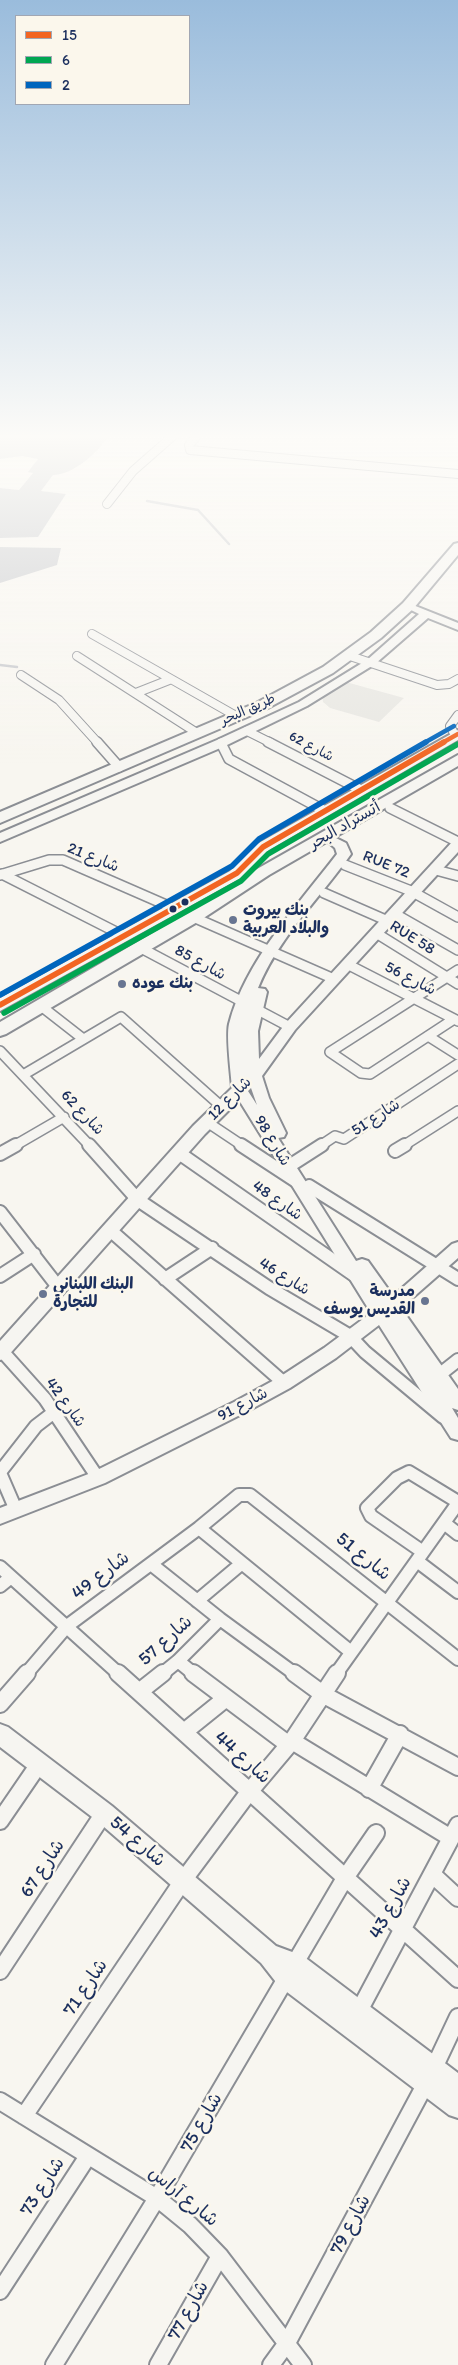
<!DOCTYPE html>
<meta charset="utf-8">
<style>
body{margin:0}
#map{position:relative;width:458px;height:2365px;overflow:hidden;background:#f8f6f0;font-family:Itim,sans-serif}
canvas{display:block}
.legend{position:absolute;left:15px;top:15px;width:175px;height:90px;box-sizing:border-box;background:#fbf7ec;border:1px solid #a1a7b3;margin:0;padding:6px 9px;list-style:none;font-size:15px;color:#1b2f5e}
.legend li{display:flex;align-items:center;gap:10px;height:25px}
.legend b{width:25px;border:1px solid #a1a7b3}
</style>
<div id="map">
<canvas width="458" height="2365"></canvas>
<ul class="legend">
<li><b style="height:6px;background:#f26522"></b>15</li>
<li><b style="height:6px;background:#00a651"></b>6</li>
<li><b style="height:6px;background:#0065bd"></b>2</li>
</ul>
</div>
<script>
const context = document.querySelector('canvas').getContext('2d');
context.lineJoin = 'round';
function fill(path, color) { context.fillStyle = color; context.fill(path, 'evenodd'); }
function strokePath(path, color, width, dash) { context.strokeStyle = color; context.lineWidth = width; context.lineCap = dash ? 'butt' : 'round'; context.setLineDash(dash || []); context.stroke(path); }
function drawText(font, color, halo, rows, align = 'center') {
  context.font = font + ' Itim,"Playpen Sans Arabic",sans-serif'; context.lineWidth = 5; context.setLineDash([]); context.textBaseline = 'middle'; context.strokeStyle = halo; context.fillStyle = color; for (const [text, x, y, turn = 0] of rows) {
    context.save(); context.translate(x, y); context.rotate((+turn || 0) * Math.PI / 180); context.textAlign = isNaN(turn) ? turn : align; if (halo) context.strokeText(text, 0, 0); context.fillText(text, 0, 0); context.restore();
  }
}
fill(new Path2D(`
 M346,682L404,698L379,722L330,708L323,702L322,696Z`), '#e8e7e2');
fill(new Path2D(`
 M0,435H109C99,452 73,475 53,475L41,491L66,494L38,537L0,538V488L19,490L33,473L28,472L38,459L22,456L0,459Z
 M0,547L61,548L57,565L0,583Z`), '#c5c7cb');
strokePath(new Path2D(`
 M147,501L198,510L229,544
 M0,665L17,667`), '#c5c7cb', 2.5);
const streetFar3 = new Path2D(`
 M198,435L189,445L190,450L458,474
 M107,504L133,471L174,435
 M92,634L236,716
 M77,656L197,733
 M350,656L437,685L449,684L458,679
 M21,675L59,700L98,743
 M136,693L169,680
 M247,731L271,743
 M455,735L450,726L458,715`);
const streetFar2 = new Path2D(`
 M97,742L119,767
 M268,742L361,790
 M221,743L229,759L325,811
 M390,808L458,842
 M345,865L411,891L458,917
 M436,870L458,876
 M2,874L124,936
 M0,875L49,860H63L173,908
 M324,893L388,921
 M395,914L458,950
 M193,917L334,979
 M376,933L458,984
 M141,948L290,1027
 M347,964L458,1021
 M41,1006L82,1038
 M454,1019L370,1074L361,1073L330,1052L458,970
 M428,1036L458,1055
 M0,1051L90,1146
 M23,1075L121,1017L222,1107
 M207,1122L243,1146
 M14,1146L64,1117
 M320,1146L335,1136L344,1139L458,1064
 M403,1146L458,1111`);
const streetFar1 = new Path2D(`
 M89,1145L138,1200L269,1288L350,1336L365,1352L443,1417
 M241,1145L296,1181
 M395,1151L405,1145
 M179,1153L354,1275
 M0,1154L16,1145
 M294,1163L322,1145
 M309,1186L458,1279
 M0,1212L59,1288
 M110,1230L284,1383
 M0,1276L34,1254
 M165,1279L212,1248
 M2,1351L45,1399L98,1478
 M439,1375L458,1360
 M0,1472L36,1426L53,1413
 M0,1473L16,1510
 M444,1523L458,1534
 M199,1528L351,1652
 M423,1552L371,1516L367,1508L397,1478L409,1472L458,1502
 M417,1561L458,1592
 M151,1564L220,1619L295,1674
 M0,1567L119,1674
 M0,1586L11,1577
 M197,1601L241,1564
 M178,1661L194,1674
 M26,1674L67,1626L199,1528L239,1495H250L458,1659
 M162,1674L178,1661L220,1619
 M336,1674L458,1503`);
const street = new Path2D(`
 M118,1673L458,1979
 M193,1673L289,1745
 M294,1673L324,1695L458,1767
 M139,1692L163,1673
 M0,1704L27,1673
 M184,1732L225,1699
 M292,1741L451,1838
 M369,1789L400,1734
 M0,1821L39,1764
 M433,1875L458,1898
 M0,1971L104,1813
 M359,2011L458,1825
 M0,2101L157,2198L190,2225L220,2256L303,2365
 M24,2116L182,1882L249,1792L292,1741L337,1673
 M0,2291L88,2156
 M54,2365L157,2198L345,1878L376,1833
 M158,2365L220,2256
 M271,2365L287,2343L433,2070L458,2017`);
const secondary = new Path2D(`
 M408,603L458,623V630L428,618L375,664L307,706L225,746L0,842V833L217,740L299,702L367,660L419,614L403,606Z
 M334,837L346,843L351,854C320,898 278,938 258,988L265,989L267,992L258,1031L259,1059L285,1024L453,841L458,840V852L295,1030L262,1076L269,1098L286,1133L284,1137L278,1138L356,1261L362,1259L368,1261L393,1296L452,1244L458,1242V1258L401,1308L458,1389V1410L452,1408L458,1418V1440L451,1438L379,1325L336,1358L290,1388L246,1412L105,1483L0,1524V1508L91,1473L234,1402L278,1378L324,1348L371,1313L239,1100L205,1134L6,1358L0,1360V1341L193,1126L232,1088C231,1073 226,1037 229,1024C245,961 299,904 337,854L335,848L327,841ZM251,1088L257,1105L248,1091Z
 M0,1724L8,1727L112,1806L276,1946L303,1956L458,2073V2118L449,2115L279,1986L261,1963L96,1820L0,1747Z`);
const highway = new Path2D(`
 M458,543V555L413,609L381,638L333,673L268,708L0,823V812L258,702L323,667L371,632L403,603L454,544Z
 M458,730V740L269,850L249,870L248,874L0,1011V998L230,871L257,844Z
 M458,755V766L269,875L199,921L6,1034L0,1036V1022L187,913L257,869Z`);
strokePath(streetFar3, '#8b8e94', 10);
strokePath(streetFar2, '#8b8e94', 12);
strokePath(streetFar1, '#8b8e94', 16);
strokePath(street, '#8b8e94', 20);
strokePath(secondary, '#8b8e94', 4);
strokePath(highway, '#8b8e94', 4);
strokePath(streetFar3, '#f6f5f1', 8);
strokePath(streetFar2, '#f6f5f1', 9);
strokePath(streetFar1, '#f6f5f1', 12);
strokePath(street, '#f6f5f1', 16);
fill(secondary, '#f6f5f1');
fill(highway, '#f6f5f1');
strokePath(new Path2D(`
 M442,743L458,734`), '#f26522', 4.5);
strokePath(new Path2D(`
 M0,1005L237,873L263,847L444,742`), '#f26522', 5.5);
strokePath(new Path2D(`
 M4,1013L241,881L268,854L458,744`), '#00a651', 5.5);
strokePath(new Path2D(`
 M424,743L454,726`), '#0065bd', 4.5);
strokePath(new Path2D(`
 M0,995L232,866L259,839L426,742`), '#0065bd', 5.5);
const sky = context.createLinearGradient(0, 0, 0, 766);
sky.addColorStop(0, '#9abcdc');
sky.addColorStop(0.57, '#fcfbf8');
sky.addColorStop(1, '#fcfbf800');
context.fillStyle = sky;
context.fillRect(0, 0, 458, 766);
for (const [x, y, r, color] of [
 [185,902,4.5,"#1b2f5e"],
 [173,909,4.5,"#1b2f5e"],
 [233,920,5,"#687591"],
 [122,984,5,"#687591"],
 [43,1294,5,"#687591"],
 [425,1301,5,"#687591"]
]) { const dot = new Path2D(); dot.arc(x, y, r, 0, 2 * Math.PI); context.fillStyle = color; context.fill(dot); strokePath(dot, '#fbf7ec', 2); }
drawText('14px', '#1b2f5e', '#fbf7ec', [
 ["طريق البحر",248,710,-24],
 ["شارع 62",311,747,28]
]);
drawText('16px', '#1b2f5e', '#fbf7ec', [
 ["أتستراد البحر",345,826,-30],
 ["شارع 21",93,858,22],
 ["RUE 72",386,865,22],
 ["RUE 58",412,938,32],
 ["شارع 85",200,963,29],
 ["شارع 56",410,979,27],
 ["شارع 12",230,1099,-45],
 ["شارع 62",82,1113,47],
 ["شارع 51",376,1118,-33],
 ["شارع 98",272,1141,59],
 ["شارع 48",277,1201,35],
 ["شارع 46",284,1277,32],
 ["شارع 42",65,1403,54],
 ["شارع 91",243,1405,-28]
]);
drawText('bold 16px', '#1b2f5e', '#fbf7ec', [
 ["بنك بيروت",243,911],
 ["والبلاد العربية",243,929],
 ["بنك عوده",132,984],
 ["البنك اللبناني",53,1285],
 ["للتجارة",53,1303],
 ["مدرسة",415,1292,"right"],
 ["القديس يوسف",415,1310,"right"]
], 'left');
drawText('19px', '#1b2f5e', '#fbf7ec', [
 ["شارع 51",363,1557,39],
 ["شارع 49",101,1576,-37],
 ["شارع 57",166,1641,-42],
 ["شارع 44",242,1758,42],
 ["شارع 54",137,1842,41],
 ["شارع 67",43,1869,-57],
 ["شارع 43",391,1908,-61],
 ["شارع 71",86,1988,-56],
 ["شارع 75",202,2123,-60],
 ["شارع 73",43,2187,-57],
 ["شارع آراس",183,2197,39],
 ["شارع 79",351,2225,-62],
 ["شارع 77",189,2311,-61]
]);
</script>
